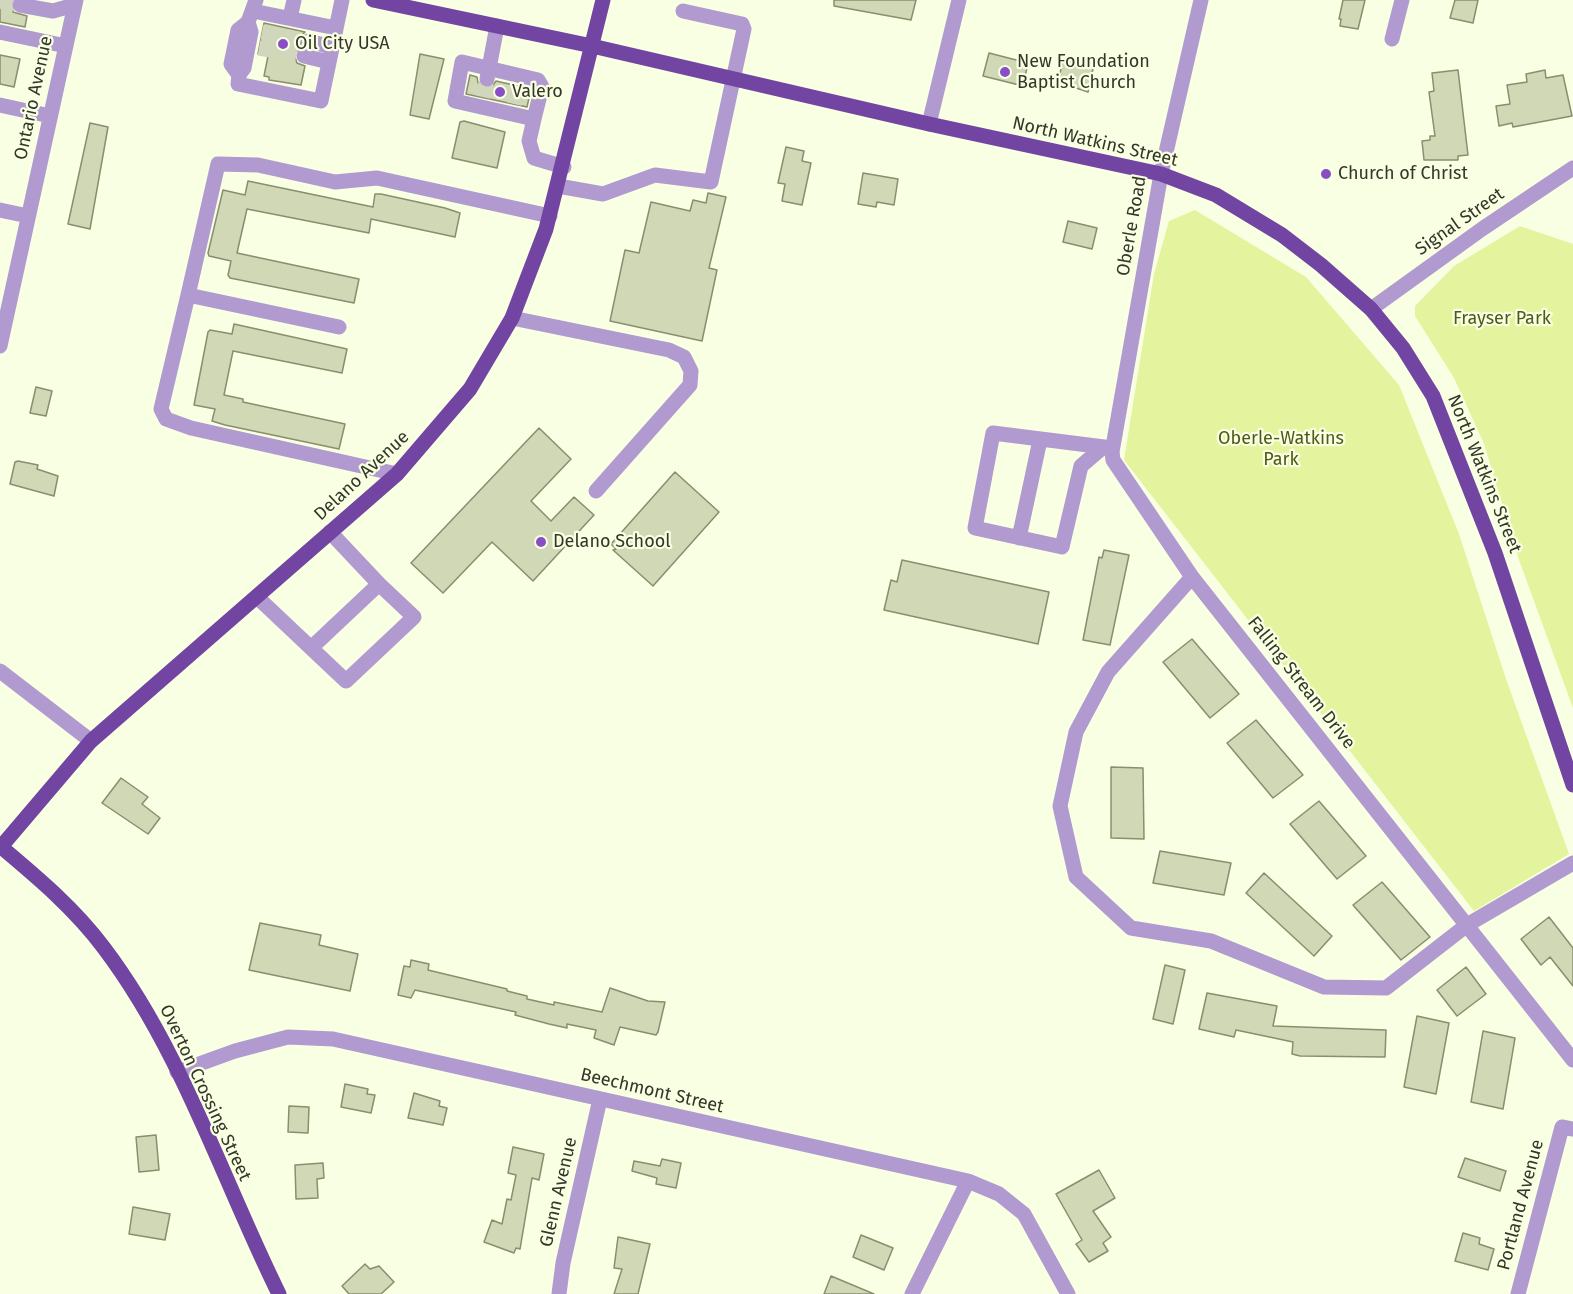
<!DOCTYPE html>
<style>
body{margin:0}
canvas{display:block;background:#f9ffe2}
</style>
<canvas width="1573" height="1294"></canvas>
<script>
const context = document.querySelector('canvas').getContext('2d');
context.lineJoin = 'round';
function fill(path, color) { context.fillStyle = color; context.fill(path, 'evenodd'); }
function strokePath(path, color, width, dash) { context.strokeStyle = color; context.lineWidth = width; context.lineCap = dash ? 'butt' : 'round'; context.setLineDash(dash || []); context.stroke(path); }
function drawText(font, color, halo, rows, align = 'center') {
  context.font = font + ' "Fira Sans",sans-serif'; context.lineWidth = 4.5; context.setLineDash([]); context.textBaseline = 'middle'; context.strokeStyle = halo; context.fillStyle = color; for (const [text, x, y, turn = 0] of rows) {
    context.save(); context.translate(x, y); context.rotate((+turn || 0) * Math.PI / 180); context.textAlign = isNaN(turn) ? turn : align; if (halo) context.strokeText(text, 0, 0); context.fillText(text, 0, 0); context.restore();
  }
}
fill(new Path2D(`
 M1195,210L1306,277L1399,385L1459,534L1506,679L1569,854L1474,911L1124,460L1154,274L1169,221Z
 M1520,226L1573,244V708L1519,560L1484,444L1454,378L1415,316V306L1454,266Z`), '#e4f39e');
const building = new Path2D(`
 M0,0H12L13,12L27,16L25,27L0,22Z
 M834,0H916L911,20L834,6Z
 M1343,0H1365L1358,29L1340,26L1341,19H1339Z
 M1455,0H1478L1473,23L1450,18Z
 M264,23L305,32L299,38L301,47L294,54L297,63L305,66L301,85L269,80V77L264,76L268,56L258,54Z
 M989,53L1028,63L1023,86L983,76Z
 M420,54L444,59L429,119L410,115Z
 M0,55L20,59L14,87L0,84Z
 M1078,57L1095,60L1088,92L1058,82L1063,60L1077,63Z
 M1458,70L1468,155L1458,156V160H1424L1422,141L1430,140V136H1435L1429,92L1434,91L1432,73Z
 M1545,70L1546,78L1563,75L1572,116L1513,127L1512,123L1499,126L1496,106L1510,104L1507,85L1527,82L1526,74Z
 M470,75L477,77L478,83L485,88H491L496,81L531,89L527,107L466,94Z
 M464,121L505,132L497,168L452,158L460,122Z
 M90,123L108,127L90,229L68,224Z
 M786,147L804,151L802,161L811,163L802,205L782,201L785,184L778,183Z
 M863,173L898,179L894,205L877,202L876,207L858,204Z
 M248,181L373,207L375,194H381L445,208L460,213L455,237L371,219L369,233L247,209L237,253L359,279L354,303L230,278L228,275L231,261L209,256L208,253L223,190L245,195Z
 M708,193L726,197L709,268L717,270L702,341L610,321L625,250L639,253L651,202L690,211L693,200L706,203Z
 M1068,221L1097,228L1092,249L1063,242Z
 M234,324L347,349L342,373L233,351L224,395L243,399V402L345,424L339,449L225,425L212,421L215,409L194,405L208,332L210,330L232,334Z
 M36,387L52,391L46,416L30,413Z
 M539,428L571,459L531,501L551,521L574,497L594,515L533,581L492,542L443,593L411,563Z
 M18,461L38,465L37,469L58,476L54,496L10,484L15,462Z
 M675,472L719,512L653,586L613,550L616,549L611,544Z
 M1104,550L1129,555L1110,645L1083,640L1099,557L1102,558Z
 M902,560L1049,592L1038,644L884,610L891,580L897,582Z
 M1192,639L1239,694L1210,718L1163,662Z
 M1256,720L1303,775L1273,798L1227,743Z
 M1111,767L1143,768L1144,839L1111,838Z
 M121,778L148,797L142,804L160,818L148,834L102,803Z
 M1319,801L1366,856L1337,879L1290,824Z
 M1160,851L1231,863L1224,895L1153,883Z
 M1264,873L1332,936L1314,956L1246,893Z
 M1382,882L1430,937L1401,960L1353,905Z
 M1549,917L1573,948V986L1550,957L1541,965L1521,939Z
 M260,923L321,935L319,945L358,954L350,991L249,970Z
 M411,960L429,964L428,970L507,989V991L527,996V999L554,1005V1002L602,1012L610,988L648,1001L665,1002L658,1032L656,1035L620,1027L614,1045L594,1038L596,1030L567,1024V1028L549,1024L515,1015L516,1012L415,990L411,998L398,995L404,966L410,967Z
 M1165,965L1185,970L1173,1024L1153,1019Z
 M1466,967L1486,994L1457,1016L1437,990Z
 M1207,993L1277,1006L1273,1026L1386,1030L1385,1057L1300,1056L1292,1054L1293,1042L1236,1030L1234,1037L1199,1029Z
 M1417,1016L1449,1023L1436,1094L1404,1087Z
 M1483,1031L1515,1038L1503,1109L1471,1102Z
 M345,1084L368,1089L367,1094L375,1095L371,1113L341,1107Z
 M414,1093L440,1101L439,1106L447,1108L443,1125L408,1118Z
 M289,1106L309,1107L308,1133L288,1132Z
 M156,1135L159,1170L139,1172L136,1137Z
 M513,1147L544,1154L539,1180L532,1178L520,1249L516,1248L514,1253L484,1242L492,1220L502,1224L507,1199L511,1200L516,1175L508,1173Z
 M1465,1158L1506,1171L1500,1191L1458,1177Z
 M662,1159L681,1163L676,1188L656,1184L657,1178L632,1171L634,1161L660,1166Z
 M323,1163L324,1178L317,1179L318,1198L296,1199L295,1165Z
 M1099,1170L1115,1198L1093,1211L1111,1237L1103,1243L1108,1251L1089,1262L1076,1244L1082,1240L1056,1194Z
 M133,1207L170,1214L165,1240L129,1234Z
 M1463,1233L1480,1238L1479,1244L1494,1249L1488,1270L1455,1261Z
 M861,1235L893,1248L884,1270L853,1257Z
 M618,1237L650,1244L638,1294H614L622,1269L614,1268Z
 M365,1264L370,1269L379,1266L394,1282L381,1294H349L342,1286Z
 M831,1276L874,1294H824Z`);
fill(building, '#d1d8b5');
strokePath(building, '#888e6e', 1.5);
strokePath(new Path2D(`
 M0,1L20,5
 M262,32L308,41
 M259,48L304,56
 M483,97L487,79
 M514,104L518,86`), '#d1d7bd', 15, [15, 8]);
strokePath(new Path2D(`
 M256,0L248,22L251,32L244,68L239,75L238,84L321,101L342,0
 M1201,0L1161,174L1112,452L1113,460L1192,577L1573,1060
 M20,5L53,11L74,5
 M253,11L336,28
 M290,18L294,0
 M0,32L66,46
 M1392,39L1402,0
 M308,41L332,47
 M304,56L329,62
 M239,75L231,64L238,30L248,22
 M487,79L497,26
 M0,105L50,116
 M534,119L542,87L538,80L462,62L455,101L534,119L529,141L534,158L564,167
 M929,124L959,0
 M558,186L603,194L655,175L711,182L744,29L742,24L683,11
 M0,210L28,216
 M188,295L218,164L258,165L335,182L377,178L550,216
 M1371,309L1482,229L1573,168
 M512,318L669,350L684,357L691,371L690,385L596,491
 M339,327L188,295L161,409L166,419L191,428L397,474
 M0,346L76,0
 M1102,448L1081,466L1062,547L975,528L993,433L1112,448
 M1019,538L1040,440
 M1192,577L1108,672L1076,732L1060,806L1076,877L1131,928L1211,941L1324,987L1386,988L1467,925L1573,863
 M257,597L311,648L379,584L330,532
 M311,648L346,681L414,617L379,584
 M0,671L91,741
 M177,1072L235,1051L288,1037L333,1039L968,1181L999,1194L1024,1214L1068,1294
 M559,1294L563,1263L600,1099
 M912,1294L968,1181
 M1518,1294L1562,1127L1573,1129`), '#b09acf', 15);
strokePath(new Path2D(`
 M373,0L592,46L929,124L1161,174L1216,195L1282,235L1321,265L1371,309L1403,348L1433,396L1495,553L1573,785
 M0,846C37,877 75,909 104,948C182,1051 222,1179 279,1294
 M0,848L91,741L397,474L470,389L512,318L546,229L603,0`), '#7245a3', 15);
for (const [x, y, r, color] of [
 [283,44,6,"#894ec5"],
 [1005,72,6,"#894ec5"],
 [500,92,6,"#894ec5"],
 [1326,174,6,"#894ec5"],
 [541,542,6,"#894ec5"]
]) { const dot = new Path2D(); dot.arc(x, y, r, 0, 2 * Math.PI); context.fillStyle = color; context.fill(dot); strokePath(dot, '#f9ffe2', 2); }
drawText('18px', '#333628', '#f9ffe2', [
 ["Oil City USA",295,44],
 ["New Foundation",1017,62],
 ["Baptist Church",1017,83],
 ["Valero",512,92],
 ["Church of Christ",1338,174],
 ["Delano School",553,542]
], 'left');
drawText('18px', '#333628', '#f9ffe2', [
 ["Ontario Avenue",34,98,-78],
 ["North Watkins Street",1095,142,13],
 ["Signal Street",1460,222,-35],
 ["Oberle Road",1132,226,-80],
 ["North Watkins Street",1484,474,68],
 ["Delano Avenue",362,476,-43],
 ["Falling Stream Drive",1301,683,52],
 ["Beechmont Street",652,1091,13],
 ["Overton Crossing Street",205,1093,65],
 ["Glenn Avenue",559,1192,-77],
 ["Portland Avenue",1521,1205,-75]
]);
drawText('18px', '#505918', '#f9ffe2', [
 ["Frayser Park",1502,319],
 ["Oberle-Watkins",1281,439],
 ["Park",1281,460]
]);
</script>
